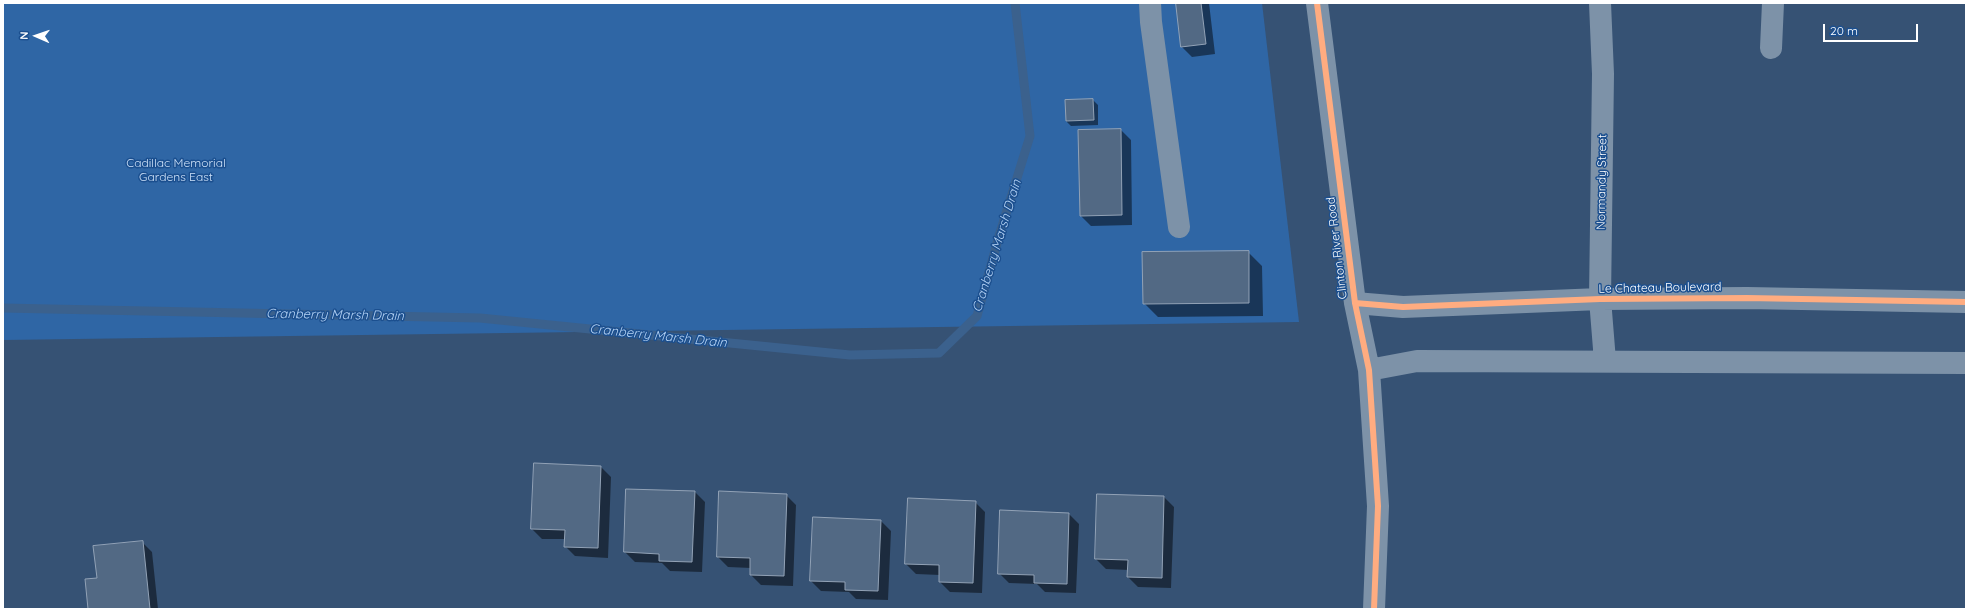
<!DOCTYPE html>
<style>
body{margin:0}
#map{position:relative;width:1969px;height:612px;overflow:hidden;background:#365274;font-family:Quicksand,sans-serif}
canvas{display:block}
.frame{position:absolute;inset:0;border:4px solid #fff;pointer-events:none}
.north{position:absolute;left:16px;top:16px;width:40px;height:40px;-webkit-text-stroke:3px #1b4f8f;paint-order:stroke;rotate:272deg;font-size:11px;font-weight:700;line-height:16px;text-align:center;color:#fff}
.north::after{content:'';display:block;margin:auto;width:14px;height:18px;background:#fff;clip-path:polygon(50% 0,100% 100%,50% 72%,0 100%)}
.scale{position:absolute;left:1823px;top:24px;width:95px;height:18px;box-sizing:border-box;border:2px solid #fff;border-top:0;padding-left:5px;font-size:12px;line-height:14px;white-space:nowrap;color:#fff;-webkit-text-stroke:3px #1b4f8f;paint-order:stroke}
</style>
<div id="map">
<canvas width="1969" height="612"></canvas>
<div class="frame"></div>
<div class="north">N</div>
<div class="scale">20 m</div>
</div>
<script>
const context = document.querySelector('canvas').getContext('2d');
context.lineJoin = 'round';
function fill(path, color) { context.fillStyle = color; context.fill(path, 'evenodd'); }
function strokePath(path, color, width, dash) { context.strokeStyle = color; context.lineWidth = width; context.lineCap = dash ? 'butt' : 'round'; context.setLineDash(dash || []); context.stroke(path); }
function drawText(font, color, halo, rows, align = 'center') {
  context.font = font + ' Quicksand,sans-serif'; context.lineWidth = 3; context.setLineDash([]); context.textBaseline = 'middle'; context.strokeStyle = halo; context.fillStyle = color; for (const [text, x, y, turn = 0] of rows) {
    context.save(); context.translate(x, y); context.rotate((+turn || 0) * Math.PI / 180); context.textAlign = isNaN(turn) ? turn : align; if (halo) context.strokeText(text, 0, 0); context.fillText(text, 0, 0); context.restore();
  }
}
fill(new Path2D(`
 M3,3H1262L1299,322L3,340Z`), '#2f66a5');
fill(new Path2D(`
 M1177,3H1209L1215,54L1192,57L1182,47Z
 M1093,100L1098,105V125L1071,126L1066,121V101Z
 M1121,130L1131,140L1132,225L1091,226L1081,216Z
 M1248,252L1262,266L1263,316L1158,317L1144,303Z
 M535,464L601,467L611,477L608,558L575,556L565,546V539H542L532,529Z
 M695,492L705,502L702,572L670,571L662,563L635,562L625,552Z
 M786,495L796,505L793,586L761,585L751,575V568L728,567L718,557Z
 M1164,497L1174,507L1171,588L1138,587L1128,577L1129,570L1106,569L1096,559Z
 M975,502L985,512L982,593L950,592L940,582V575L916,574L906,564Z
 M1069,514L1079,524L1076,593L1045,592L1037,584L1009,583L999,573Z
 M881,521L891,531L888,600L856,599L849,592L821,591L811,581Z
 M142,542L152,552L158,609H89L98,579Z`), '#0007');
strokePath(new Path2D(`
 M3,308L480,318L850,355L939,353L977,316L999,236L1030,136L1015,3`), '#3b618d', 9);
const building = new Path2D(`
 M1176,3H1201L1206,44L1181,47Z
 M1093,99L1094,120L1066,121L1065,100Z
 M1121,129L1122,215L1080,216L1078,130Z
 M1249,251V303L1143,304L1142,252Z
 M534,463L601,466L598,548L564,547L565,530L531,529Z
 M626,489L695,491L692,562L659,561V554L624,552Z
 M719,491L787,494L784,576L750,575V558L717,557Z
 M1097,494L1164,496L1162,578L1127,577L1128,560L1095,559Z
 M908,498L976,501L973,583L939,582V565L905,564Z
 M1000,510L1069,513L1067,584L1034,583V575L998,574Z
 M813,517L881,520L878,591L845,590V582L810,581Z
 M143,541L150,609H88L85,579L97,578L93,546Z`);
fill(building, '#526984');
strokePath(building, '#92a2b6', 1);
strokePath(new Path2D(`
 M1150,3L1151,22L1179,227
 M1317,3L1355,303L1369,370L1378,506L1374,609
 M1600,3L1603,74L1600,299L1605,361
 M1771,48L1773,3
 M1355,303L1403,307L1600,299L1747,298L1966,302
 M1369,370L1417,361L1966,363`), '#7d92a8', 22);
strokePath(new Path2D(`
 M1317,3L1355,303L1369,370L1378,506L1374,609
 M1355,303L1403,307L1600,299L1747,298L1966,302`), '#ffac80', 6);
drawText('12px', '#cfe3fa', '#1b4f8f', [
 ["Cadillac Memorial",176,163],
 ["Gardens East",176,177]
]);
drawText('12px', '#fff', '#1b4f8f', [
 ["Normandy Street",1602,182,-89],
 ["Clinton River Road",1337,248,-97],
 ["Le Chateau Boulevard",1660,288,-1]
]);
drawText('italic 13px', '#b5d3f5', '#1b4f8f', [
 ["Cranberry Marsh Drain",997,246,-73],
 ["Cranberry Marsh Drain",335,315,1],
 ["Cranberry Marsh Drain",658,336,6]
]);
</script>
